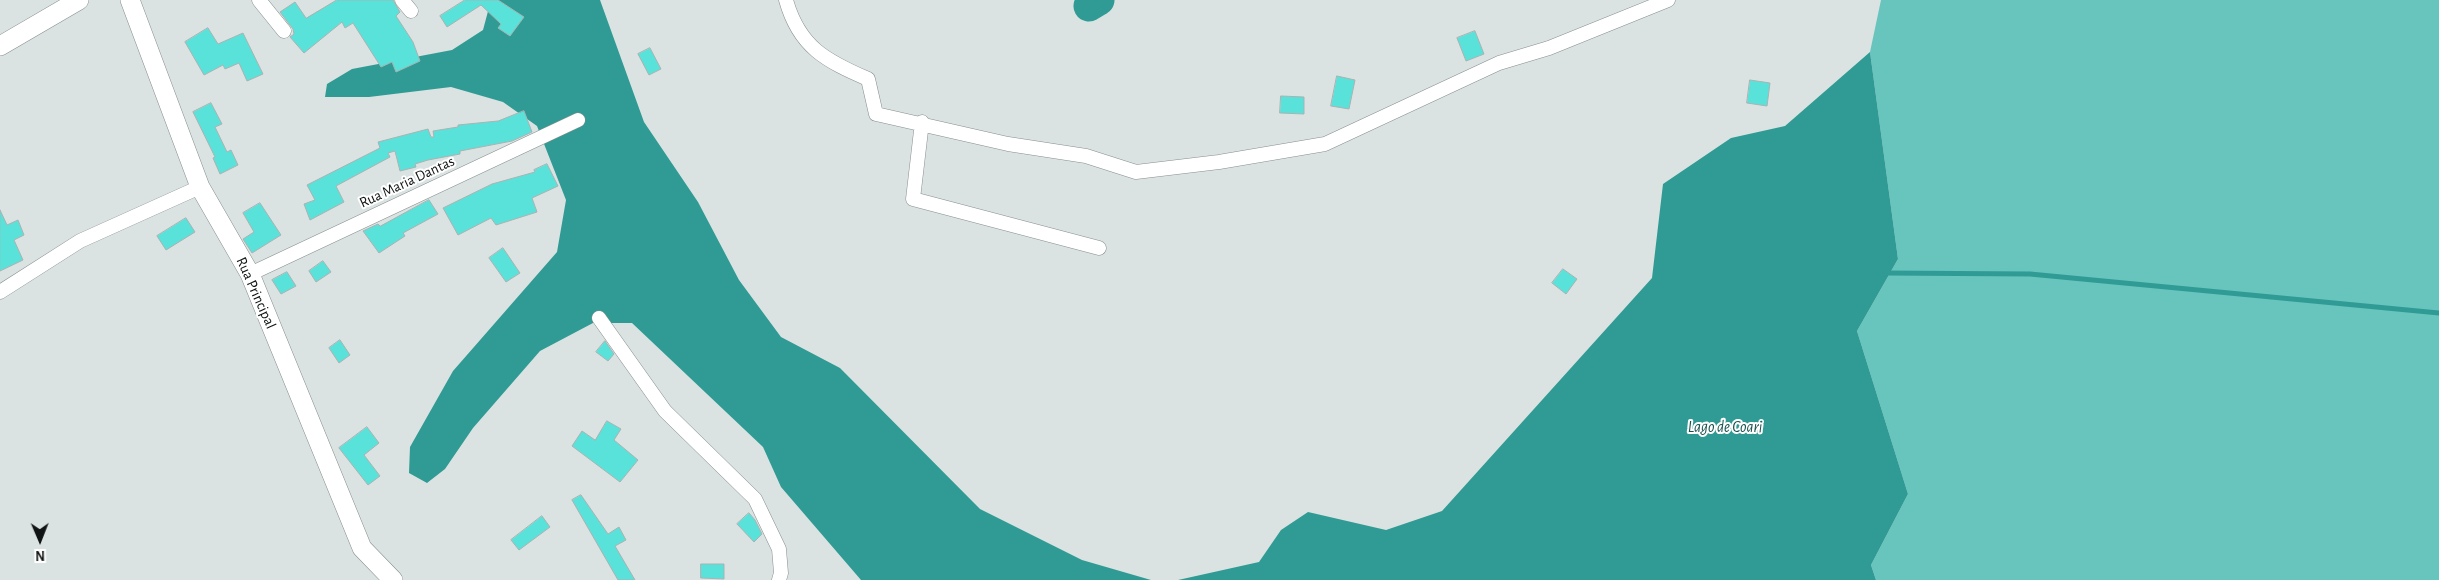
<!DOCTYPE html>
<style>
body{margin:0}
#map{position:relative;width:2439px;height:580px;overflow:hidden;background:#dae3e2;font-family:"Alegreya Sans",sans-serif}
canvas{display:block}
.north{position:absolute;left:15px;top:515px;width:50px;height:50px;-webkit-text-stroke:4px #fff;paint-order:stroke;rotate:179deg;font-size:14px;font-weight:700;line-height:20px;text-align:center;color:#111414}
.north::after{content:'';display:block;margin:auto;width:18px;height:22px;background:#111414;clip-path:polygon(50% 0,100% 100%,50% 72%,0 100%)}
</style>
<div id="map">
<canvas width="2439" height="580"></canvas>
<div class="north">N</div>
</div>
<script>
const context = document.querySelector('canvas').getContext('2d');
context.lineJoin = 'round';
function fill(path, color) { context.fillStyle = color; context.fill(path, 'evenodd'); }
function strokePath(path, color, width, dash) { context.strokeStyle = color; context.lineWidth = width; context.lineCap = dash ? 'butt' : 'round'; context.setLineDash(dash || []); context.stroke(path); }
function drawText(font, color, halo, rows, align = 'center') {
  context.font = font + ' "Alegreya Sans",sans-serif'; context.lineWidth = 4; context.setLineDash([]); context.textBaseline = 'middle'; context.strokeStyle = halo; context.fillStyle = color; for (const [text, x, y, turn = 0] of rows) {
    context.save(); context.translate(x, y); context.rotate((+turn || 0) * Math.PI / 180); context.textAlign = isNaN(turn) ? turn : align; if (halo) context.strokeText(text, 0, 0); context.fillText(text, 0, 0); context.restore();
  }
}
fill(new Path2D(`
 M1881,0H2439V580H1876L1871,565L1908,494L1857,331L1898,259L1870,52Z`), '#68c5be');
fill(new Path2D(`
 M491,0H600L644,122L698,202L739,280L781,337L840,368L980,509L1082,560L1151,580H861L781,487L763,447L632,323H593L540,351L473,428L445,469L427,483L409,473L410,447L453,371L557,252L566,200L537,126L503,102L451,87L369,97H325L327,84L352,69L452,50L483,30Z
 M1870,52L1898,259L1857,331L1908,494L1871,565L1876,580H1178L1259,562L1281,530L1308,512L1386,530L1442,511L1652,278L1663,184L1731,138L1785,126Z`), '#309b94');
strokePath(new Path2D(`
 M1885,273L2030,274L2439,313`), '#309b94', 5);
strokePath(new Path2D(`
 M1089,6L1099,0`), '#309b94', 31);
const building = new Path2D(`
 M337,0H393L400,12L396,16L413,42L420,61L396,72L392,62L381,67L353,23L345,28L342,22L304,53L290,37L294,34L293,29L280,12L295,2L306,18Z
 M465,0H498L524,17L510,36L498,28L501,24L481,5L447,27L440,16Z
 M208,28L218,44L243,33L263,74L247,81L239,63L225,69L223,65L204,75L185,42Z
 M1475,31L1484,54L1466,61L1457,38Z
 M650,48L661,69L649,75L638,54Z
 M1337,76L1355,80L1349,109L1331,106Z
 M1750,80L1770,83L1767,106L1747,103Z
 M1281,96L1304,97V114L1280,113Z
 M211,103L222,124L215,127L227,152L231,150L238,165L220,174L213,158L215,157L193,112Z
 M524,111L532,132L512,141L460,151V154L428,160L415,164L416,167L400,171L395,151L388,153L390,157L336,186L344,202L310,220L304,204L315,200L307,185L380,148L378,142L428,129L431,137H434L433,131L458,127V125L498,121Z
 M547,164L558,186L532,198L537,212L496,225L491,218L458,235L443,208L492,184L535,172L534,170Z
 M429,200L438,214L403,233L405,236L379,253L363,231L378,224L380,226Z
 M260,203L281,235L252,253L243,239L254,232L243,213Z
 M0,210L7,225L18,220L24,235L14,240L23,260L0,271Z
 M186,218L195,232L166,250L157,236Z
 M503,248L520,273L506,282L489,258Z
 M323,261L331,272L316,282L309,271Z
 M1563,269L1577,279L1566,294L1552,283Z
 M287,272L296,286L281,294L272,280Z
 M340,340L350,355L339,363L329,348Z
 M605,341L614,354L608,361L596,352Z
 M607,421L621,429L614,440L638,460L620,482L572,446L582,431L595,440Z
 M367,427L379,443L364,455L380,476L368,485L339,448Z
 M581,495L608,534L619,527L626,540L615,546L635,580H618L572,500Z
 M749,513L755,520L762,534L754,542L737,524Z
 M542,516L550,527L519,550L511,540Z
 M701,564H724V579L701,578Z`);
fill(building, '#59e2d9');
strokePath(building, '#aab2b1', 1);
const street = new Path2D(`
 M259,0L284,31
 M402,0L411,11
 M786,0C799,47 826,61 868,79L876,114L1008,144L1086,156L1136,172L1219,162L1325,144L1499,63L1549,48L1668,0
 M922,122L913,199L1099,248
 M250,274L578,120
 M0,292L80,241L200,187
 M599,318L665,411L755,499L779,549L781,573L779,580`);
const secondary = new Path2D(`
 M130,0L200,187L250,274L362,548L393,580
 M0,46L79,0`);
strokePath(street, '#868f8e', 15);
strokePath(secondary, '#868f8e', 20);
strokePath(street, '#fff', 14);
strokePath(secondary, '#fff', 19);
drawText('15px', '#111414', '#fff', [
 ["Rua Maria Dantas",407,182,-25],
 ["Rua Principal",256,293,66]
]);
drawText('italic 16px', '#18524e', '#fff', [
 ["Lago de Coari",1725,427]
]);
</script>
